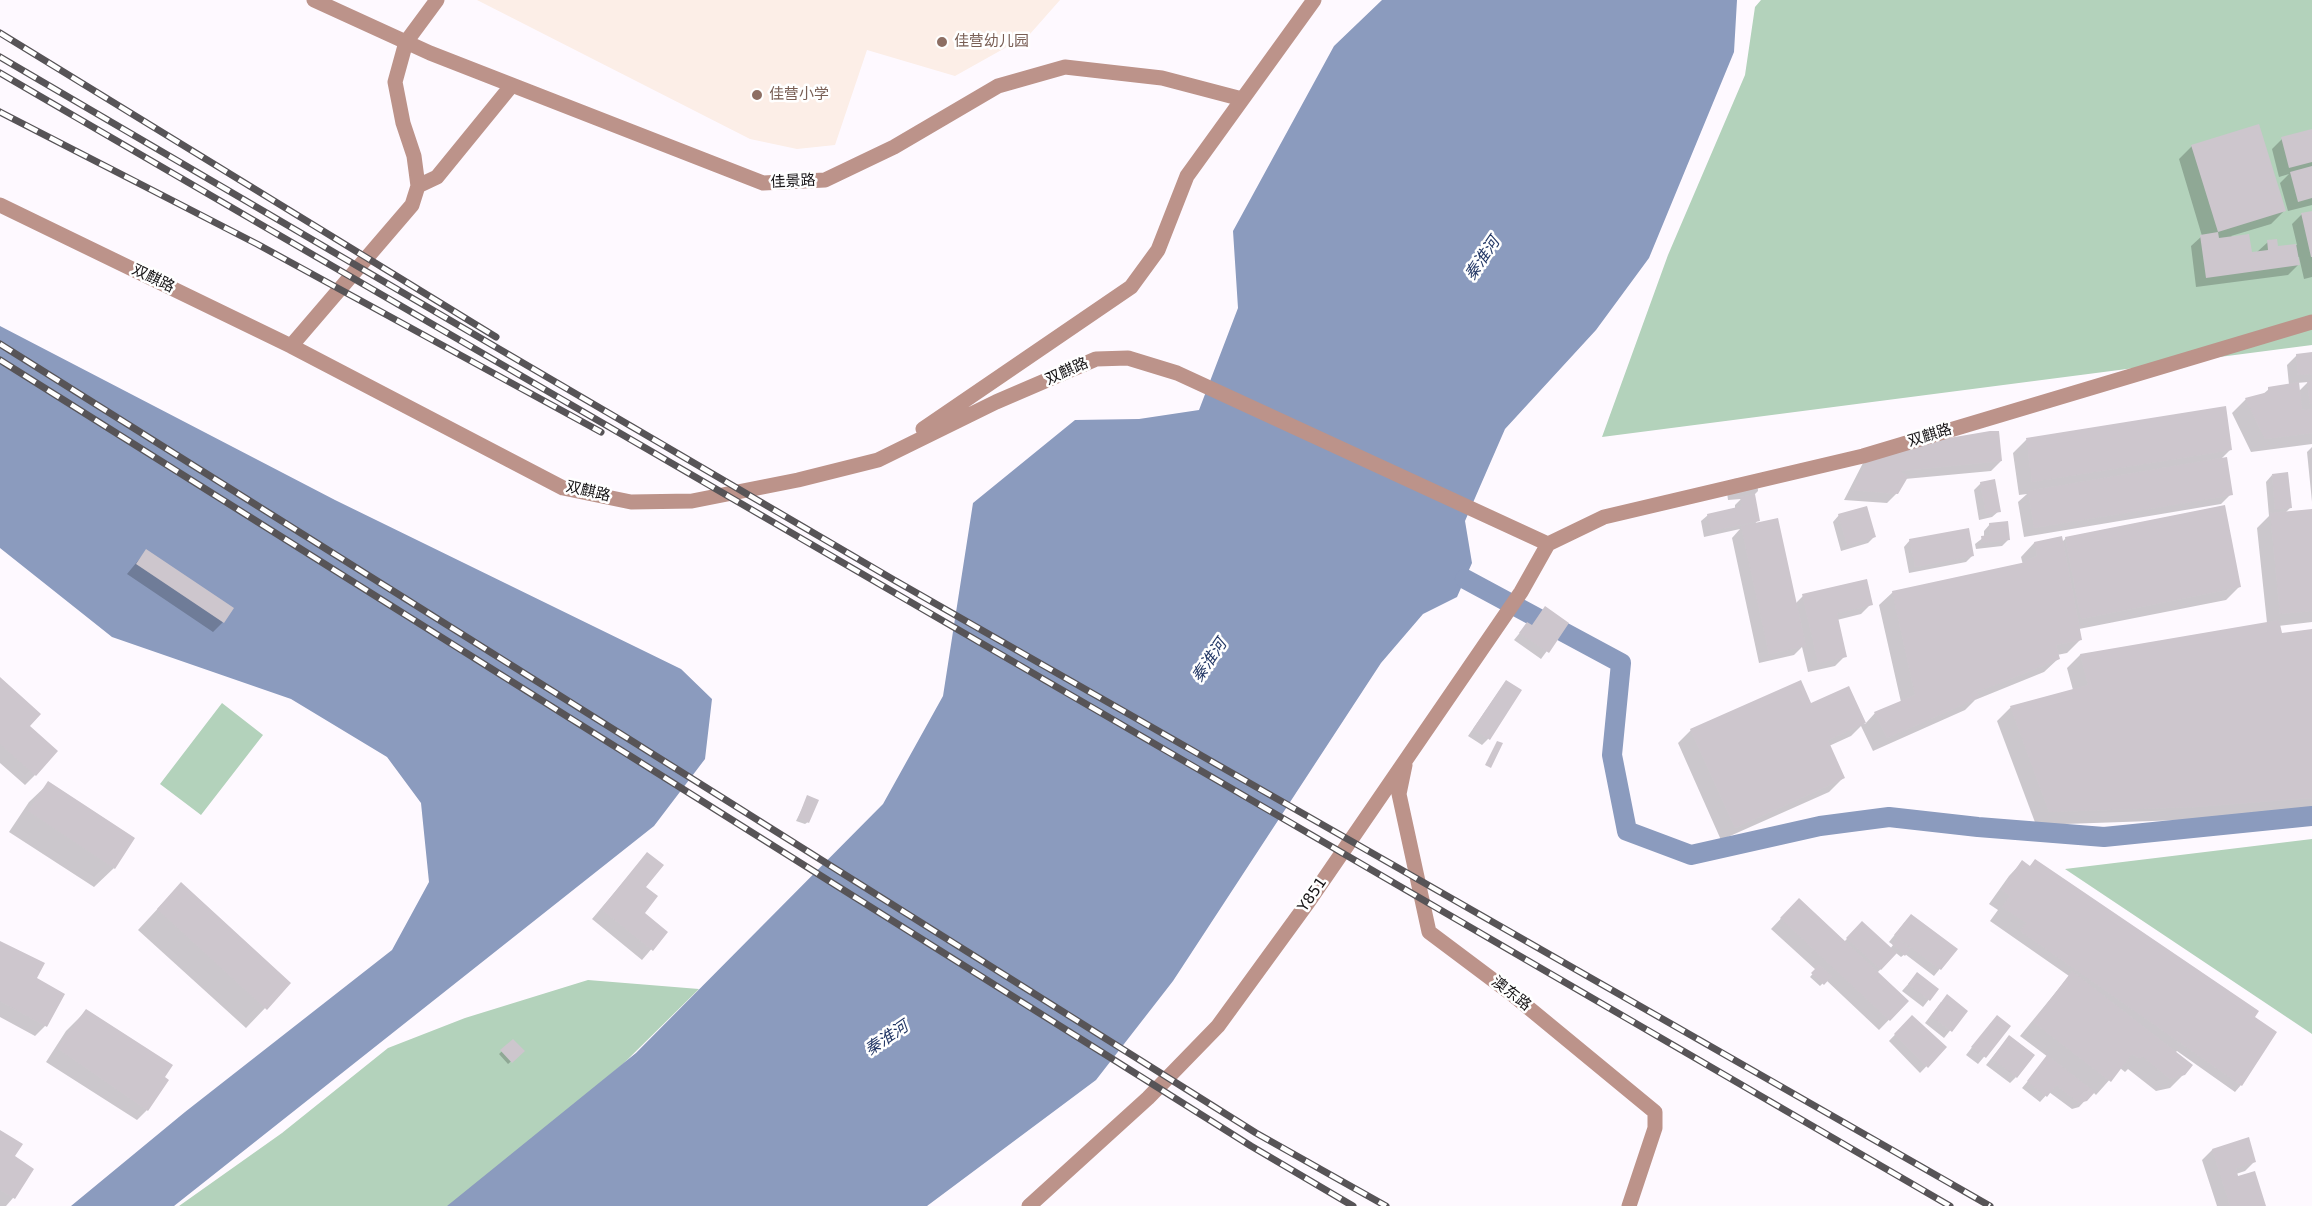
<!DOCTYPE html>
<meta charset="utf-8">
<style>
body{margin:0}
canvas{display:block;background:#fef9ff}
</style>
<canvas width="2312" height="1206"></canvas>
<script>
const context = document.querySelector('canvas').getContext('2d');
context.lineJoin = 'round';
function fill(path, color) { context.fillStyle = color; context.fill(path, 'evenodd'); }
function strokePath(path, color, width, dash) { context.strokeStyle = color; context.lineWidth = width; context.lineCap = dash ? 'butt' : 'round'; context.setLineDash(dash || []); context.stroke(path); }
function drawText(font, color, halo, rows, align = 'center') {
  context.font = font + ' "DejaVu Sans","Noto Sans SC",sans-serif'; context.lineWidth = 5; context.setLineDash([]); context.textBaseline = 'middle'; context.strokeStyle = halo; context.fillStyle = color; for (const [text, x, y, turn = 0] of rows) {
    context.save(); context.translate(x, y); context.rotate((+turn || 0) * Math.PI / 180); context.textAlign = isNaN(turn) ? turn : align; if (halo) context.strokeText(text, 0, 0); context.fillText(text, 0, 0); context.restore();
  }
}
fill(new Path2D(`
 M477,0H1060L1030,34L955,76L867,50L835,145L797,149L750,139Z`), '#fceee7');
fill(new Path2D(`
 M1761,0H2312V345L1602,437L1668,255L1745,75L1755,7Z
 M222,703L263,735L201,815L160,784Z
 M2312,839V1034L2065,869Z
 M588,980L699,989L623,1064L456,1206H179L282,1133L388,1048L465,1018Z`), '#b3d2bb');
fill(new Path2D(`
 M1382,0H1737L1734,52L1649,258L1596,330L1505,429L1465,521L1472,563L1457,597L1423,614L1381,663L1173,981L1096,1080L927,1206H447L636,1053L883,804L943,696L973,503L1075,420L1139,419L1199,410L1238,308L1233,231L1334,46Z
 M0,326L335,500L681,669L712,699L705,759L654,826L174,1206H71L185,1112L392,950L429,882L421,803L387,757L291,699L112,637L0,548Z`), '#8b9bbe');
fill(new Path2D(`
 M2312,131V205L2288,211L2280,183L2289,174L2279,177L2272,149L2282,139Z
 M2192,146L2284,211L2271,224L2231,236L2251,253L2257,252L2268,242L2276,248L2297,245L2292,224L2302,214L2312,212V277L2304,279L2299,257H2297L2298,265L2288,275L2196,287L2191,246L2202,236L2179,159Z
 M2312,354V444L2251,452L2232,413L2246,399L2262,395L2269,389L2289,385L2287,365L2297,355ZM2308,382L2298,392L2297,383Z
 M2026,440L2231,449L2220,460L2231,494L2221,504L2024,537L2018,502L2027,494L2019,495L2013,453Z
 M2312,447V502L2307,452Z
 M1873,453L2001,461L1991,471L1905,479L1897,493L1887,503L1844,500L1863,463Z
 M2272,475L2290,508L2285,513L2312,510V622L2278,626L2280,635L2312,630V810L2181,820L2036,825L1997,721L2011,707L2073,690L2067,668L2080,655L2267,623L2257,528L2269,516L2266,482Z
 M1757,476L1758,491L1753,496L1758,520L1754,525L1795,604L1803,596L1871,604L1861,614L1837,620L1845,656L1835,666L1808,672L1802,647L1794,655L1759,663L1732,538L1740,529L1704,537L1701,521L1708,515L1735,509V505L1741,499L1728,500L1726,485L1733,479Z
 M1981,483L1999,511L1992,517L1979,520L1974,490Z
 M1839,515L1874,537L1868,543L1841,551L1833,522Z
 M1990,524L2008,540L2002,546L1976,549L1975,544L1984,537V531Z
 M2060,538L2061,543L2066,538L2240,586L2226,600L2079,629L2081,639L2067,653L2057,655L2058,659L2044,672L1975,700L1965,710L1873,751L1861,726L1851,736L1829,746L1843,778L1829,792L1721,840L1678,743L1691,730L1810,705L1865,724L1875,713L1901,702L1879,605L1893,592L2023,565L2021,557L2034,543Z
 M1910,540L1973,555L1966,562L1909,573L1904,547Z
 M146,551L223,622L213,632L127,574Z
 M1545,608L1567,624L1541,659L1514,640L1527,624L1531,626Z
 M0,679L28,726L35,775L25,785L0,763Z
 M1506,681L1488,739L1482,745L1468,736Z
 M49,783L114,868L94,887L9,832L29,802Z
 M808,797V822L805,824L796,821Z
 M647,854L643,913L666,932L642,960L592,919Z
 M2035,861L2253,1017L2241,1085L2235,1092L2177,1051L2175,1053L2184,1074L2170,1088L2156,1091L2128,1069L2125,1072L2120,1068L2096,1095L2093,1092L2079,1107L2072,1109L2049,1092L2040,1102L2022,1088L2048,1057L2020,1036L2069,976L1990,921L1998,910L1989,904L2009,876L2022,862L2029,867Z
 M162,904L289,983L246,1028L138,930Z
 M1789,910L1844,942L1862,923L1890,949L1893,945L1889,942L1905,922L1956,949L1934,976L1905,954L1901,957L1896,953L1877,973L1907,1001L1879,1030L1826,980L1820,986L1810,977L1816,970L1771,929Z
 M0,942L35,979L63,995L45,1026L35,1036L0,1017Z
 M1917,974L1937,989L1923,1007L1902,991Z
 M1941,1002L1966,1011L1944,1038L1925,1023Z
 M86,1011L167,1081L147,1110L137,1120L46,1062L66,1031Z
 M1906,1023L1945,1047L1920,1073L1889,1041Z
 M1991,1023L2009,1027L1978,1064L1966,1055Z
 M513,1041L523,1051L508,1064L499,1054Z
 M2003,1044L2016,1077L2010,1083L1986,1065Z
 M0,1131L13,1157L32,1169L13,1198L6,1206H0Z
 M2248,1139L2255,1161L2245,1171L2236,1174L2264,1206H2217L2202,1160L2212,1150Z`), '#0003');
strokePath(new Path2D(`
 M1465,579L1621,663L1612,755L1627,831L1691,855L1820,826L1889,817L1978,827L2104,837L2312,816`), '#8b9bbe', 20);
fill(new Path2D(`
 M2259,124L2286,211L2218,232L2191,145Z
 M2312,129V162L2289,168L2281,137Z
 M2312,166V198L2298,202L2290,172Z
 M2312,211V257H2311L2301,213Z
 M2218,232L2219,238L2249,234L2252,252L2268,250L2267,240L2277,239L2278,246L2296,244L2300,265L2206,278L2200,235Z
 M2312,352V374L2298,375L2296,354Z
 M2312,380V404H2310L2307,381Z
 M2299,382L2302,410L2312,409V433L2265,439L2245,398L2268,392V387Z
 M2226,406L2232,450L2032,482L2026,438Z
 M1990,431H1999L2002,461L1900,471L1908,477L1898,494L1852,490L1873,451Z
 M2227,457L2233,495L2034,528L2028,491Z
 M2288,472L2292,508L2275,510L2272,474Z
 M1995,479L2001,512L1986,514L1980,482Z
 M1755,494L1760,521L1711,531L1707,514L1742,506L1740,497Z
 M2225,505L2241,587L2081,619L2065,537Z
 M1867,506L1876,537L1847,545L1838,514Z
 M2312,509V611L2280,614L2270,513Z
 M1778,518L1806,646L1769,654L1741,526Z
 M2008,521L2010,540L1982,543L1981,536L1990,535L1989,523Z
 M1969,528L1974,556L1915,567L1909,539Z
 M2062,536L2082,640L2056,645L2060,659L1977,692L1980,697L1887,738L1874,712L1915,695L1892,591L2026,562L2025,561L2037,556L2034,542Z
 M146,549L234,608L224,623L136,564Z
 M1867,579L1873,605L1837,613L1847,657L1818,663L1802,594Z
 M1545,606L1569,623L1549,653L1519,633L1527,622L1532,625Z
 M2279,620L2282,633L2312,629V798L2195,807L2049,812L2010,706L2088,685L2080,654Z
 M0,677L41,714L30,726L58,751L36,776L0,744Z
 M1506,680L1522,690L1490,740L1473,729Z
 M1801,680L1811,703L1849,686L1866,723L1828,740L1845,778L1735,828L1690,729Z
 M1497,741L1503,743L1491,768L1485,765Z
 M48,781L135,838L115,869L28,811Z
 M807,795L819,800L809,823L798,818Z
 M647,852L664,865L646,887L658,896L645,913L668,932L653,951L601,909Z
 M2035,859L2259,1011L2255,1017L2277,1032L2242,1086L2020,931L2026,923L2002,907L2010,896L2001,890L2022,860L2030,866Z
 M181,882L291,983L267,1010L157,909Z
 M1799,898L1909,1001L1890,1021L1780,918Z
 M1911,914L1958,949L1941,970L1899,939L1910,949L1905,956L1892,944L1897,937L1894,935Z
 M1862,921L1897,953L1881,970L1846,938Z
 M0,941L45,963L37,978L65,994L47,1027L0,1001Z
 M1819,965L1832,976L1824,985L1811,973Z
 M2072,971L2193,1065L2185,1075L2170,1079L2142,1056L2140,1059L2132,1054L2111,1082L2033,1022Z
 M1917,972L1939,989L1930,1001L1908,984Z
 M1947,994L1968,1011L1952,1032L1931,1016Z
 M86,1009L173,1065L165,1077L169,1080L148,1111L57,1048Z
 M1912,1015L1947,1047L1928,1068L1894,1034Z
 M1997,1015L2011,1026L1986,1058L1971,1047Z
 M2009,1035L2035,1055L2017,1078L1992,1058Z
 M513,1039L525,1051L512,1063L500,1050Z
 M2047,1055L2095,1092L2087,1101L2079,1103L2056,1085L2047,1097L2027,1081Z
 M0,1130L23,1144L15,1156L34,1169L15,1199L0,1190Z
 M2249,1137L2256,1162L2236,1168L2238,1176L2255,1171L2266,1206H2230L2212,1149Z`), '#cdc6cd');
strokePath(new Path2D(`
 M314,0L430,53L763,183L825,180L894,147L998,86L1065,67L1162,78L1242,99
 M418,186L437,177L512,85
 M0,205L291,346L563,488L631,502L692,501L798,480L878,460L996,402L1096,359L1128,358L1177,373L1548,544
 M291,346L412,205L418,186L414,156L403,123L395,82L406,42L437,0
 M923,429L1131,287L1158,250L1187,176L1314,0
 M1548,544L1604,517L1863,456L2312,322
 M1405,765L1399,794L1429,932L1513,995L1655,1112V1128L1629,1206
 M1029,1206L1148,1098L1218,1026L1309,901L1521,592L1548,544`), '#bc938a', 15);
const rail = new Path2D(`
 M0,33L496,337
 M0,57L894,580L1990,1206
 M0,73L1950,1206
 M0,112L257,244L601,432
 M0,344L1256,1133L1386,1206
 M0,360L1251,1146L1353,1206`);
strokePath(rail, '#575457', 7);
strokePath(rail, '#fff', 4.5, [14]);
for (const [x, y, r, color] of [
 [942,42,6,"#8d6e63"],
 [757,95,6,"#8d6e63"]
]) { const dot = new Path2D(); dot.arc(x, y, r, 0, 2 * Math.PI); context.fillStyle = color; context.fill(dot); strokePath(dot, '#fff', 2); }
drawText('15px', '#785e54', '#fff', [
 ["佳营幼儿园",954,42],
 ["佳营小学",769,95]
], 'left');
drawText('15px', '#161416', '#fff', [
 ["佳景路",793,182,-3],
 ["双麒路",153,279,26],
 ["双麒路",1067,372,-24],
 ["双麒路",1930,436,-17],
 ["双麒路",588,492,13],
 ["Y851",1313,895,-55],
 ["澳东路",1511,994,38]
]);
drawText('italic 16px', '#243866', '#fff', [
 ["秦淮河",1483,259,-56],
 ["秦淮河",1210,661,-56],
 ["秦淮河",887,1039,-34]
]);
</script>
